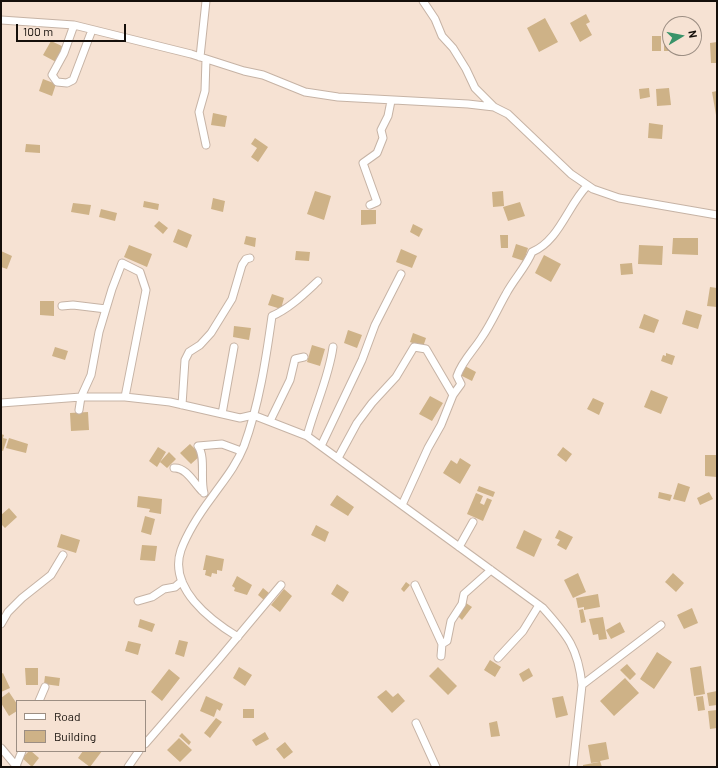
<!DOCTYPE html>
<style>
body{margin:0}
#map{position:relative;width:718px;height:768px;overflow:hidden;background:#f6e2d3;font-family:Barlow,sans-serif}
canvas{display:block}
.frame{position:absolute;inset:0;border:2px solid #150f0a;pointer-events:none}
.legend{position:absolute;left:16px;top:700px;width:130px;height:52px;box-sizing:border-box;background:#f6e2d3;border:1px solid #9c8e83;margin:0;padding:5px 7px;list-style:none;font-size:12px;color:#150f0a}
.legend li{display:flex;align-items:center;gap:8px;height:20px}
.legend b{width:20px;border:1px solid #9c8e83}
.north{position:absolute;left:662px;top:16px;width:40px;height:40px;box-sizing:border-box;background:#f6e2d3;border:1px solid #9c8e83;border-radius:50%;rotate:80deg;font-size:11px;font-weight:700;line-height:16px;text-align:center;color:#150f0a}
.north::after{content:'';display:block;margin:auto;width:14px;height:18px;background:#399369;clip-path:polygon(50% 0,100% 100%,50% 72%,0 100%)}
.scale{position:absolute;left:16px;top:24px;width:110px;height:18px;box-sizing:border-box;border:2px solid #150f0a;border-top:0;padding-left:5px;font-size:12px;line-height:14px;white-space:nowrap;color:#150f0a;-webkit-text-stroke:3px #f6e2d3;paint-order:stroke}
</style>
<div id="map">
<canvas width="718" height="768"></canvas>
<div class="frame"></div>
<ul class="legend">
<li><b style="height:5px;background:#fff"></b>Road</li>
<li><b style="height:11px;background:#ceb287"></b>Building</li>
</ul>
<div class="north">N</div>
<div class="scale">100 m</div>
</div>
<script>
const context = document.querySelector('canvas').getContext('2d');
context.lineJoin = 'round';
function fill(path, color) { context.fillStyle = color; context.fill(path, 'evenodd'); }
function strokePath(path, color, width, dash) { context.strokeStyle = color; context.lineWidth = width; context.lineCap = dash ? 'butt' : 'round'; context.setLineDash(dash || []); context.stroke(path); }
fill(new Path2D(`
 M586,14L590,22L586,24L592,35L580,42L570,23Z
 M545,18L558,42L539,52L527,28Z
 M664,35H670V48H678V51H664Z
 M652,36H661V51H652Z
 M51,41L64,47L56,62L43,55Z
 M717,42V63H711L710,43Z
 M43,79L56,84L52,96L39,91Z
 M649,88L650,97L640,99L639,89Z
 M669,88L671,105L657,106L656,89Z
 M717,91V114L716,115L712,92Z
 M213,113L227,116L225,127L211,125Z
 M649,123L663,125L662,139L648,138Z
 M255,138L268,147L258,162L251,157L257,148L251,144Z
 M26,144L40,145V153L25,152Z
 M315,191L331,196L324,220L307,214Z
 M503,191L504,206L493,207L492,192Z
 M213,198L225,201L223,212L211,209Z
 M144,201L159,204L158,210L143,207Z
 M520,202L525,216L508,221L503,207Z
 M73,203L91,205L89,215L71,212Z
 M101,209L117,213L115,221L99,217Z
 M361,210H376V224L361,225Z
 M159,221L168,228L163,234L154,226Z
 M413,224L423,229L419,237L410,232Z
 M178,229L192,235L187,248L173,242Z
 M500,235H508V248H501Z
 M246,236L256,238L255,247L244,244Z
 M673,238H698V255L672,254Z
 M516,244L528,248L524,261L512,257Z
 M129,245L152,254L147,267L124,257Z
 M639,245L663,246L662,265L638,264Z
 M401,249L417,256L412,268L396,262Z
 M1,251L12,256L7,269L1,267Z
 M296,251L310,252L309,261L295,260Z
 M544,255L561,264L551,282L535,273Z
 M632,263L633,274L621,275L620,264Z
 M710,287L717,288V307L707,306Z
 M272,294L284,298L281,309L268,305Z
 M40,301H54V316L40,315Z
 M686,310L702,315L698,329L682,324Z
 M644,314L659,320L654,333L639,328Z
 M234,326L251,328L249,340L233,337Z
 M348,330L362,335L357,348L344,343Z
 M413,333L426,338L423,347L410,342Z
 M312,345L325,349L320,366L307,362Z
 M55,347L68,351L65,360L52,356Z
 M666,353L675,356L672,365L661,361L663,355L666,356Z
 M465,366L476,372L472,381L460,375Z
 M651,390L668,397L661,414L644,407Z
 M430,396L443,403L432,421L419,414Z
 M593,398L604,403L599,415L587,409Z
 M88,412L89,430L71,431L70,413Z
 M1,434L4,435L3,438L7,439L3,451L1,450Z
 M9,438L28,444L26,453L6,448Z
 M190,444L201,455L191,464L180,453Z
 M158,447L166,452L157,467L149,461Z
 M563,447L572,454L566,462L557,455Z
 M169,452L176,459L167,468L160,462Z
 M705,455H717V477L705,476Z
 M460,458L471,465L460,484L443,473L451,460L457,464Z
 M678,483L690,487L685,502L673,499Z
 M479,486L495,492L493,497L477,491Z
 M659,492L672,495L670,501L658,498Z
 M709,492L713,499L700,505L697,498Z
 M476,493L483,496L480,503L484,505L487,498L492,500L483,521L467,514Z
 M337,495L354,507L348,516L330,505Z
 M138,496L162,499L161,514L149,512L150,509L137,507Z
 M9,508L17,517L5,528L1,524V515Z
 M145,516L155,519L151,535L141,532Z
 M316,525L329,532L325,542L311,535Z
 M524,530L542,539L534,557L516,548Z
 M559,530L573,537L566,550L557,545L560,540L555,538Z
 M61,534L80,540L76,553L57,547Z
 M142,545L157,546L155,561L140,560Z
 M206,555L224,559L222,571L217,570V574L212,573L211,577L205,575L206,570H203Z
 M578,573L586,592L573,598L564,580Z
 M673,573L684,583L676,592L665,582Z
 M237,576L252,585L247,595L234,591L235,588L232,586Z
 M406,582L410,585L404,592L401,589Z
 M337,584L349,592L343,602L331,594Z
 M263,588L269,593L264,600L258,595Z
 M284,589L292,596L280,612L271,605Z
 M598,594L600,607L584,610V607L578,608L576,598Z
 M466,603L472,607L462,620L457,615Z
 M692,608L698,623L684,629L677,615Z
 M583,609L586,622L581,623L579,610Z
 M603,617L607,639L599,640L598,634L593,635L589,619Z
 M140,619L155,624L152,632L138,627Z
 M620,622L625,632L611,639L606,630Z
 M179,640L188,642L184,657L175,654Z
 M128,641L141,644L138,655L125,651Z
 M657,652L672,662L654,689L640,679Z
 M490,660L501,667L495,677L484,670Z
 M627,664L636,674L630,680L620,670Z
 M701,666L705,694L694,696L690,668Z
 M239,667L252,675L245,686L233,678Z
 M438,667L457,686L448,695L429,676Z
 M25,668H38V685H26Z
 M529,668L533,676L523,682L519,674Z
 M169,669L180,678L162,701L151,692Z
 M3,673L10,688L1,692V674Z
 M45,676L60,678L59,686L44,684Z
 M625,678L639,693L614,716L600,701Z
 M386,690L393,697L398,693L405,701L392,713L377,697Z
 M717,691V705L709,706L707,693Z
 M9,692L17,704V711L9,716L1,703V698Z
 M206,696L223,704L220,711L217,709L214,717L200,711Z
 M563,696L568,715L556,718L552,698Z
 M703,696L705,710L698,711L696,697Z
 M243,709H254V718H243Z
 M717,710V728L710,729L708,711Z
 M216,718L222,722L210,738L204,733Z
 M497,721L500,736L491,737L489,723Z
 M265,732L269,739L256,746L252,740Z
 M182,733L191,742L189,745L179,736Z
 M179,738L192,750L180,762L167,750Z
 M285,742L293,752L284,759L276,749Z
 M606,742L609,759L600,761L602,767H583V765L599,762L591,763L588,745Z
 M29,751H31L39,758L32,767L22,758Z
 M83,751H102L90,767L78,758Z`), '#ceb287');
const street = new Path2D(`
 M423,1L435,19L442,36L453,48L466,69L475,88L494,107
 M1,20L74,25L191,54L244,71L263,75L305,92L338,97L468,104L494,107L508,114L571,174L593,189L619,198L717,215
 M74,25L64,53L52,75L57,82L67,83L73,80L92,30
 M200,57L206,1
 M206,145L199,112L205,91L206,59
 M370,205L377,202L363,163L377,153L383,138L381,130L388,116L391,101
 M62,306L73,305L106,309
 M1,403L81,397H125L170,402L240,418L253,415L307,436L543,608C568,636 578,648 582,685
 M182,405L185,360L189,352L200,345L211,333L232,299L242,265L246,259L250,258
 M79,410L81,397L91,375L99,332L112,289L122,263L140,272L146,290L125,397
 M222,414L234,347
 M270,421L290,380L295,359L304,357
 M307,436C315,406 329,377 333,347
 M321,446L362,360L375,325L401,274
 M338,458L357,423L372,403L396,377L414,347L426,349L453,395
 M174,468C186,467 194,483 202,491
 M204,493C200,479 206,457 198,446L222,444L241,451
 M402,505L428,448L441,425L453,395L461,384L457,376C462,361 474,350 482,337C491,324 498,308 506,294C514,279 526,267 532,252C559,241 568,205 587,186
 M459,547L473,522
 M415,585L442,644
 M138,601L152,597L164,589L175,587L182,581
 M1,624L8,612L22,598L51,575L63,555
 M238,637C210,620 168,588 181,550C188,531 200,513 212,497C224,480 236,466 244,446C259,405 266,359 272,316C289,309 304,294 318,281
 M441,656L442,644L447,641L451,621L462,604L464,594L491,570
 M498,658L523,631L539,605
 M39,701L45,687
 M416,723L436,767
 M145,744L219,659L281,585
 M1,748L17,767
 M16,766L22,751
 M128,767L139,751
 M573,767L582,685L661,625`);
strokePath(street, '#c6b3a5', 9);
strokePath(street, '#fff', 7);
</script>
